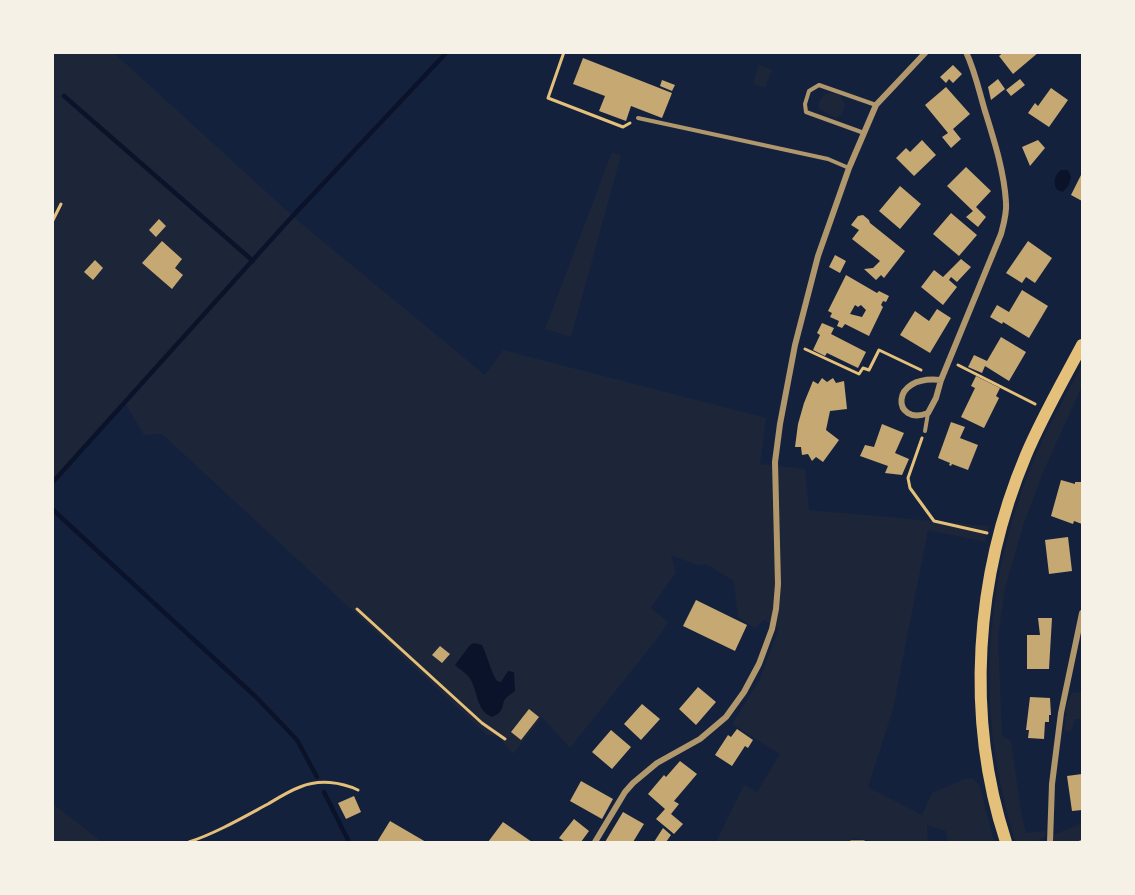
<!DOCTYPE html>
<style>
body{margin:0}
#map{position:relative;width:1135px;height:895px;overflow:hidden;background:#14213d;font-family:"Nunito Sans",sans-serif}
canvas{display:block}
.frame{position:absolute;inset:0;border:54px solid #f6f1e7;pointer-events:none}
</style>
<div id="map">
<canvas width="1135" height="895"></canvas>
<div class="frame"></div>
</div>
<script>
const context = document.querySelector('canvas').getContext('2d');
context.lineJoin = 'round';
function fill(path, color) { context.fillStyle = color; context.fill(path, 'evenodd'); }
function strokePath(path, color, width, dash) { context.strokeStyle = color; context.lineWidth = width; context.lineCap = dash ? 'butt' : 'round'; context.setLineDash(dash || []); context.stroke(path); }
fill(new Path2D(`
 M52,53H114L297,220L485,375L503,350L766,418L760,464L805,469L809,510L989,526L985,542L928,530L893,709L868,787L922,815L932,793L964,779L973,778L980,787L994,842H948L946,831L927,825L928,842H877L853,838L849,842H716L744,785L757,792L780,754L732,724L760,679L779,628L764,620L755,628L738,617L734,581L706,564L697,565L671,555L676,572L651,608L668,622L660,635L570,748L542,717L513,754L498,736L487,735L162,434L144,435L125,403L53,483Z
 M759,65L772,70L765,88L753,84Z
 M832,92L840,95L845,105L842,115L836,118L818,108C820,99 822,94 832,92Z
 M612,152L621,155L571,337L545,329Z
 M1082,365V386L1042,475L1024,523L1005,588L998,637L1002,736L1011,741L1021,812L1026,833L1046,831L1045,836L1037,842H1017L1014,838C1008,816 1002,793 998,771C981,680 990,584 1020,496C1035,450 1059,407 1082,365Z
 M1082,692V719H1075L1071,732L1064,730L1067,705L1072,693Z
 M53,804L97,838L100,842H53Z
 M1082,823V842H1054L1053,835Z`), '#1d2539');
fill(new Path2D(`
 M1061,170H1068L1071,177L1069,185L1063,192L1057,190C1053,183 1054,175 1061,170Z
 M474,643L482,645C488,657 490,670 497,681L501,682L508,671L514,672L515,691C513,693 510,694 507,697C500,703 507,711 492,717C474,710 479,687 467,675C463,671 459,669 455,665L470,645Z`), '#0b132b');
strokePath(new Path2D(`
 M64,96L253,261
 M52,483L288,221L447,52
 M52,509L256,697L297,740L317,777
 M324,792L349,842`), '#0b132b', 4.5);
fill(new Path2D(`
 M1004,52H1039L1013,74L999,56Z
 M583,58L672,93L662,118L631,106L626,121L599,111L605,96L573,84Z
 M953,65L962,74L953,83L949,79L946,83L940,77Z
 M998,79L1005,89L991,100L988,87Z
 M1020,79L1025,85L1011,96L1006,90Z
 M662,80L675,85L672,91L660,86Z
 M946,87L970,114L953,129L961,139L951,148L942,137L948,133L925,105Z
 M1051,88L1068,100L1049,127L1028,113L1035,103L1038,106Z
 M922,140L936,155L914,176L896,158L906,148L910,152Z
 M1038,140L1045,148L1030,166L1022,147Z
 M966,167L991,191L976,207L986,217L978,227L966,217L973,211L947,186Z
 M1082,173V201L1071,195Z
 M900,186L921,204L900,229L879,211Z
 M951,213L977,235L959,256L933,234Z
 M863,215L869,220L870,223L905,251L884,278L881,275L876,280L864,269L873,268L880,261L852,239L859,230L851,225L858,216Z
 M159,219L166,226L156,237L149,230Z
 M162,241L182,259L175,268L183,275L172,289L142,263Z
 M1028,241L1052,258L1035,283L1026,277L1022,283L1006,273Z
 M835,255L846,261L840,273L829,267Z
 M961,259L971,267L957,282L951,277L949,280L957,287L943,305L921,287L934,270L943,277Z
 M95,260L103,268L93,280L84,272Z
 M846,275L877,293L879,291L889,296L886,302L883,301L881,305L883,307L869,336L845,324L842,328L837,326L839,321L830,317L832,313L828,311ZM855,305L858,307L861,305L866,310L862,317L850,314Z
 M1022,290L1048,306L1029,338L1003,322L1002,324L990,317L997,305L1009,312Z
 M937,309L951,318L930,353L900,335L915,311L929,321Z
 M822,323L834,328L831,334L866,352L858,368L827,353L825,356L813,350L820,335L817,333Z
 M1001,337L1026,352L1009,381L985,366L982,373L968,367L974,355L987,361Z
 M976,376L1000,388L996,396L999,398L984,428L961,417L975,388L971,386Z
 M822,378L827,382L833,378L836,383L844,381L847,409L830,411L826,430L839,440L823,462L816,457L812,461L808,454L802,455L801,447H795L798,424L804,403L813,381L818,384Z
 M951,422L965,427L960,438L978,445L968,470L952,464L951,466L949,465L950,463L938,458Z
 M882,424L904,433L895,453L909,459L902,475L885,473L888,466L860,456L865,445L874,447Z
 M1061,480L1075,484V482H1082V524L1074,521L1073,524L1051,516Z
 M1068,537L1072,571L1049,574L1045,540Z
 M696,600L747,625L735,651L683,626Z
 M1038,618H1052L1049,669H1027V635H1040Z
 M440,646L450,654L442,663L432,655Z
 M698,687L716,702L696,725L679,709Z
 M1030,697L1050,698L1051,715H1049V722H1045L1044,739L1028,738L1029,730H1026Z
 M642,704L660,719L641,740L624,724Z
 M529,709L539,717L521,740L511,732Z
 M737,729L753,740L748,748L745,746L732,766L715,755L728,735L731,737Z
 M611,730L631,747L612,769L592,752Z
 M680,761L697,774L674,801L679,804L671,814L683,824L674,834L656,819L665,809L648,794L664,775L666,777Z
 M1082,774V810L1072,811L1067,776Z
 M581,781L613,799L602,819L570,801Z
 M354,796L361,812L346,819L338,803Z
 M623,812L644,824L633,842H605Z
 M574,819L589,831L581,842H565L559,838Z
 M390,821L426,842H377Z
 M503,822L532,842H488Z
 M663,828L671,835L666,842H654Z`), '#c6a872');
strokePath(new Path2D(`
 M564,52L548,98L623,127L630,123
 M52,222L61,204
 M805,349L859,374L863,368L869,370L879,350L921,370
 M958,365L1035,404
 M922,438L908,478L910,488L934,521L987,533
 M357,609L482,723L505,739
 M189,842C216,833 242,818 268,804C278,798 289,791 300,787C319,779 341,782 358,790
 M851,842H864`), '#e5c07b', 3);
strokePath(new Path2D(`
 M638,118L828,159L849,168
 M864,133L806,112L805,104L809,91L819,85L876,105
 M925,431L928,413
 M1081,842H1082`), '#b1986c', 4);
strokePath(new Path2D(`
 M941,380C888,374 893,427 928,413L936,398L941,380L1001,234C1004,223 1007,213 1006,202C1004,171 994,140 985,111C979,91 975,71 966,52
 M595,842L625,792L633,783L657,763L700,739L726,717L744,692L759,664L772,629L776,609L778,584L775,462L780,424L795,345L818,256L849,168L876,105L926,52
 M1050,842L1052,784L1061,713L1082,613`), '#b1986c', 6);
strokePath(new Path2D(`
 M1006,842C965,717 975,576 1026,455C1042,417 1063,381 1082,345`), '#e5c07b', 12);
</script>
